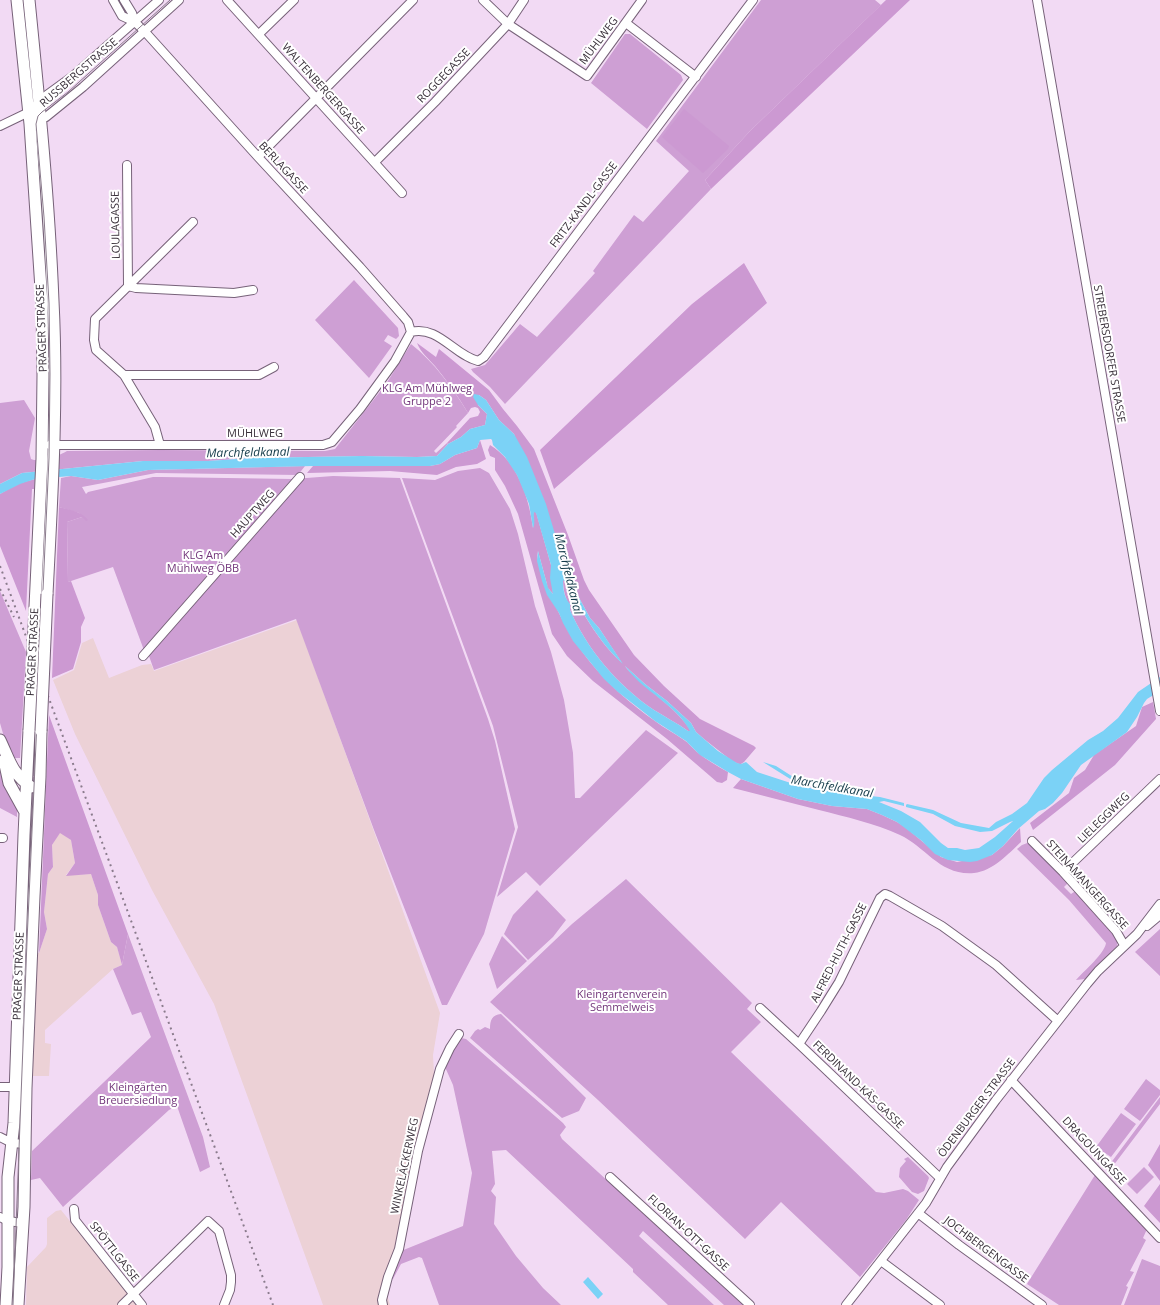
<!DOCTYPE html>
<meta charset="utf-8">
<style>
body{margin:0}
canvas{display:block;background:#f2daf4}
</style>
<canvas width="1160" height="1305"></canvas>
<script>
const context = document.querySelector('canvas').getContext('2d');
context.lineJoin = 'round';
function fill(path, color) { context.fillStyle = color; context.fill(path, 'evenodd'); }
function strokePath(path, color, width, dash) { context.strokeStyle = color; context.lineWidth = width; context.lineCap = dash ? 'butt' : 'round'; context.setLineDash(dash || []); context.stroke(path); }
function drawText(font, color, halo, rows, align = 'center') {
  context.font = font + ' "Open Sans",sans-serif'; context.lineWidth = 4; context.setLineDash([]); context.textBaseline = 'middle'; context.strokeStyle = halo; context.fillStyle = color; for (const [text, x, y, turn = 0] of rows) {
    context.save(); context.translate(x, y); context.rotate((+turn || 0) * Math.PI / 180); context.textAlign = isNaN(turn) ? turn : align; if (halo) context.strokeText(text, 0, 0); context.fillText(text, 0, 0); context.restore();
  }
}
fill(new Path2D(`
 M297,620L440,1013L433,1055L434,1074L433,1081L395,1249L381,1285L386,1294L388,1295V1298L390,1305H323L214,1004L152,890L75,734L53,680L74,670L82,643L93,638L109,678L142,665L151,664L154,671Z
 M60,832L71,840L75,863L66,875L91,874L98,895V905L111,942L117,947L122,965L113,969L45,1030V1043L51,1044L49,1076H20L25,952L39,953L47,929L44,912L48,874L53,867L52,845Z
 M61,1210L138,1305H26L27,1267L46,1247L47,1244V1218L56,1211Z`), '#ecd1d6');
fill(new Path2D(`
 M761,0H875L881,5L750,131L705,180L711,189L505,404L490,387L473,372L471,369L485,365L520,324L537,337L595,273L593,271L634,215L643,222L689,171L656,141Z
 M625,34H630L681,75L683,80L647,129L591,83Z
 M354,280L398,328L399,336L396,339L388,335L384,341L392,346L369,378L315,320Z
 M411,344C435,363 452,387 468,413L456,426L457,427L434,451L436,453L447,443L448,444L437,456L417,457L362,456L252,458L208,461H143L22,473L0,484V403L24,400L35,418L29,451L31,459C40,463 59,456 67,451L160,450L325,451L335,449L386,384Z
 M305,466L298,475L156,473L82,487L86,494L88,492L153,477H161L293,479L333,476L400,478L488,719L495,741L515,829L484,934L447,1005H442L374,830L296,619L154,670L149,656L145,653L113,567L68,582L67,522L82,517L79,513L59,507L61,478L71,476L98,480L148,470Z
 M480,468L489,473L510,509L518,534L535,606L551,652L564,700L573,753L575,798H580L646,730L678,753L540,886L526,872L497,897L518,827L493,726L402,478L435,480L458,471Z
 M0,591L26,652L20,758H15L6,744L0,723Z
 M0,770L6,791L17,804V817L0,808Z
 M1030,842L1068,883L1064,887L1071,894L1077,890C1087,901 1121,931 1117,946L1085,979L1076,980C1084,971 1105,953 1106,943L1069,900L1017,849L1022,845Z
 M626,879L752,1003L747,1009L761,1022L731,1052L876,1192L884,1193L903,1189L908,1191L919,1200L906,1220L860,1277L781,1202L745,1239L598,1100L490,1002L572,924Z
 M537,890L566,920L553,937L528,960L504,934L513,915Z
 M1160,929V976L1135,952Z
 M128,934L203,1137L210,1167L200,1172L177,1106L169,1110L63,1207L40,1178L31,1180L32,1151L151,1037L141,1012L132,1015L113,969L122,965Z
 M502,936L527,961L497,989L489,964Z
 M501,1014L586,1098L579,1111L562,1118L470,1038L475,1031L478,1029L480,1030L485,1027L490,1029C490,1020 492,1015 501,1014Z
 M461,1038L466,1039L563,1123L566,1127L560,1135L562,1139L743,1305H724L643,1231L639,1236L714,1305H668L633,1272V1269L506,1150L492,1151L495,1184L491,1191L496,1197L494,1224L516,1256L543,1288L561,1305H439L422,1258L419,1257L401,1264L393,1279H390L401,1251L463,1226L472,1173L453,1085L445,1067L447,1059Z
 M1146,1079L1160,1090V1095L1140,1121L1124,1109Z
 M1160,1097V1104L1113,1166L1110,1164Z
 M1121,1113L1136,1124L1111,1157L1096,1147Z
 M908,1157L928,1176L929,1178L924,1191L918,1194L912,1192L899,1177L900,1168L906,1161L904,1159Z
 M1144,1167L1154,1177L1137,1194L1127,1184Z
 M1095,1175L1147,1229L1143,1238L1146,1240L1130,1271L1134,1272L1126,1286L1128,1287L1121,1305H1059L1027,1284Z
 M1142,1259L1160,1266V1305H1124Z`), '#ce9fd4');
fill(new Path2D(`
 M886,0H910L711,189L705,180L750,131Z
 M684,109L729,146L728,149L703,173L662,137Z
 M744,263L767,303L554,489L540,450L692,304Z
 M417,343L436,357L439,349L489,390L503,409L517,426L534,449L568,535L584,580L589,590L634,655L664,686L700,719L754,746L756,748L744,762L741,764H739L732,761L704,739L696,732L691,723L667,701L645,684L625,666C628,671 634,675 638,679C655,696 678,710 691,731H688C677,723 665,717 654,710C617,685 587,649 570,610V607C565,598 563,589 563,579C571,586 575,597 579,606C590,625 605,648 622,663L599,628L590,618L570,581L514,434L499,420L486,400L479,395L478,405L487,414L485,425L470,429L461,437L448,444L447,443L470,418L478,416L480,412L478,408L475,407L471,408L468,413C458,396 447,381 435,366C428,358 421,353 417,343Z
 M480,440L486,459L477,464L456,467L437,475L390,471L307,473L313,466H430L440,464L455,455L477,448Z
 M490,445C517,461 529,497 533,528L534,522L533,514L534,512H536L551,565L553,594L548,588L538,551C535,562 543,575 547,585C569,645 604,685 655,721C664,728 674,733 684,740C689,743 692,748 697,752C707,760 717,766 728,772L727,780L722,783L717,782L667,739L593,681L567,656L552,634L518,514L505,486L495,470V458L490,456L488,450Z
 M35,479L34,489H32L26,611L0,546V494L17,484Z
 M59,507C70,510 81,511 88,520L86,521L82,517L67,522L68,582L71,581L85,618L81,627V642L73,669L52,678Z
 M1153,702L1156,719L1115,765L1033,830L1030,823L1069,793L1074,778L1085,770L1094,755L1136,726L1142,707Z
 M49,715L128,934L122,965L117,947L111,942L98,905V895L91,874L66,876L75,863L71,840L60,833L52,845L53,867L48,874L44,912L47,929L39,953Z
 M741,779L798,799L832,806L867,809L882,815L897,822L905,827L941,857L957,862L992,855L1003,846L1020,828L1021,842C1008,854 993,871 974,873C940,876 926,847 900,835C874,823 846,817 819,810C790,803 762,795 733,788Z
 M1160,1144V1181L1148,1165Z
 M1160,1184V1223L1144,1206Z`), '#cc99d2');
fill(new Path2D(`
 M474,394L479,395L486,400L499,420L514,434L527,457L546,504L564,564L570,581L590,618L599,628L623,664C608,651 594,631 584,614C578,604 573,587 563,580C563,588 564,598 570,604V610C587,649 617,685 654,710C665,717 677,723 688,731H690C676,704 642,691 625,666L645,684L667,701L691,723L696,732L704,739L718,751L737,763L741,764L746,762L757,772L803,787L763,762L776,766L812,789L843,793L880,797L904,803V806L884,801L879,802L901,811L920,822L941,843L948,848H957L965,850L979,848L995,837L1013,821L1010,822L992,831L980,832L955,826L933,814L906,807V805L907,804L933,810L961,823L989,828L996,822L1012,814L1027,803L1044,778L1052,770L1088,740L1103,731L1118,718L1138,692L1160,677V691L1147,699L1144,703L1137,717L1127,732L1081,765L1062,793L1053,803L1045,809L1039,811L1018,829L1003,846L992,855L977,861L970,862L948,860L935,854L922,841L897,822L882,815L867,809L832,806L798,799L741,779L728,772L700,755L686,741L655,721L618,692L604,679L573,641L563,623L559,613L547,595L542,581L537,561L538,551L548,588L553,594L550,578L551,565L536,513L534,512C533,517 536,523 533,528L529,504L517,475L505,457L493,445L492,440L491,439L480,440L477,448L455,455L440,464L430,466H313L148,470L98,480L71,476L35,479L20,484L0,494V484L22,473L143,461H208L252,458L362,456L417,457L437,456L448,444L461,437L470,429L485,425L487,414L478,405L473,397Z
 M588,1277L603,1294L598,1299L583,1282Z`), '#7bd2f6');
const minor = new Path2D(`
 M113,0L122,16L135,22L147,34L258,157L360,267L403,316L408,322L411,332
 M124,0L132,13L135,22
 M227,0L402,193
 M483,0L508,24L587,76L642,0
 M1037,0L1160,711
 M626,23L696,77
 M259,34L294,0
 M36,116L41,118L46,117L83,87L179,0
 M0,126L29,112L44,97L73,76L159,0
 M258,157L413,0
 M375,162L435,102L508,24L524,0
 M127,165L128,286L136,288L234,293L253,290
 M411,332C438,325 454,355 478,361L484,357L753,0
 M124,375H259L274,367
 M50,445H323L332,442L360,409L395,361L411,332
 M160,445L155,427L124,375L96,350L94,340L95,319L193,222
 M143,656L300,477
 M0,838H3
 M1032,841L1063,872L1116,931L1124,945
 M1063,872L1160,779
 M1147,926L1160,915
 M760,1008L799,1044L940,1178
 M799,1044L821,1011L839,982L880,898L885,894L890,896L942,926L996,965L1058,1021
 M1011,1080L1160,1238
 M0,1087H19
 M0,1137L12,1143L25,1144
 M610,1177L750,1305
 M74,1209L75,1220L142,1305
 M918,1213L959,1245L1042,1305
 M0,1217L8,1221L23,1223
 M881,1261L940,1305
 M122,1305L208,1221L219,1231L231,1275V1282L230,1290L224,1305
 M383,1305L382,1300L388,1277L399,1249L418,1151L440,1069L450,1048L459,1034
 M846,1305L926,1203L947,1167L996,1100L1087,984L1098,971L1137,934L1160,904`);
const major = new Path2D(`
 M17,0L30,124L42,304L43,375L42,459L33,649
 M29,0C39,100 49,200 53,301C58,398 52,497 47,594
 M0,740C10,761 11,772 31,787
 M4,760L9,783L25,812
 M6,1305L8,1267V1177L14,1123L24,835L29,730
 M18,1305L24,1207L26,1088L34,896L40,777L41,731`);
strokePath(minor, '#776279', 10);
strokePath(major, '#776279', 13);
strokePath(minor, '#fff', 8);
strokePath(major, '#fff', 11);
strokePath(new Path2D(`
 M13,1305L27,941L49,458L50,374L49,303L44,217L36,124L38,116L42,112L68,92L170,0`), '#8a7b8c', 1);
strokePath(new Path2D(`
 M0,566L273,1305
 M0,589L14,617`), '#8a7b8c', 2, [2, 4]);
const majorBridge = new Path2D(`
 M29,730L33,649
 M41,731L47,594`);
strokePath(majorBridge, '#776279', 13, []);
strokePath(majorBridge, '#fff', 11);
drawText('11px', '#3a313b', '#fff', [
 ["MÜHLWEG",599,41,-53],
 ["RUSSBERGSTRASSE",79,73,-41],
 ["ROGGEGASSE",444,76,-46],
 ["WALTENBERGERGASSE",323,89,48],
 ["BERLAGASSE",283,168,47],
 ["FRITZ-KANDL-GASSE",584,205,-53],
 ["LOULAGASSE",116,225,-91],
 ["PRAGER STRASSE",42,328,-92],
 ["STREBERSDORFER STRASSE",1109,354,80],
 ["MÜHLWEG",255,434],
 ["HAUPTWEG",253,514,-48],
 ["PRAGER STRASSE",33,652,-87],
 ["LIELEGGWEG",1104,818,-44],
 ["STEINAMANGERGASSE",1087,885,48],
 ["ALFRED-HUTH-GASSE",839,953,-63],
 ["PRAGER STRASSE",19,976,-88],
 ["FERDINAND-KÄS-GASSE",858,1085,44],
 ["ÖDENBURGER STRASSE",977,1108,-53],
 ["DRAGOUNGASSE",1094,1151,47],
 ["WINKELÄCKERWEG",405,1166,-78],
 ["FLORIAN-OTT-GASSE",688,1233,43],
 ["JOCHBERGENGASSE",986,1250,37],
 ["SPÖTTLGASSE",114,1252,52]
]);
drawText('11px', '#72357a', '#fff', [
 ["KLG Am Mühlweg",427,389],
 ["Gruppe 2",427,402],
 ["KLG Am",203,556],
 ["Mühlweg ÖBB",203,569],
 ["Kleingartenverein",622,995],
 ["Semmelweis",622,1008],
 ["Kleingärten",138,1088],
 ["Breuersiedlung",138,1101]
]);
drawText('italic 12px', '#133a49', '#fff', [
 ["Marchfeldkanal",248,453,-1],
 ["Marchfeldkanal",568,574,76],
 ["Marchfeldkanal",832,787,10]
]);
</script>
